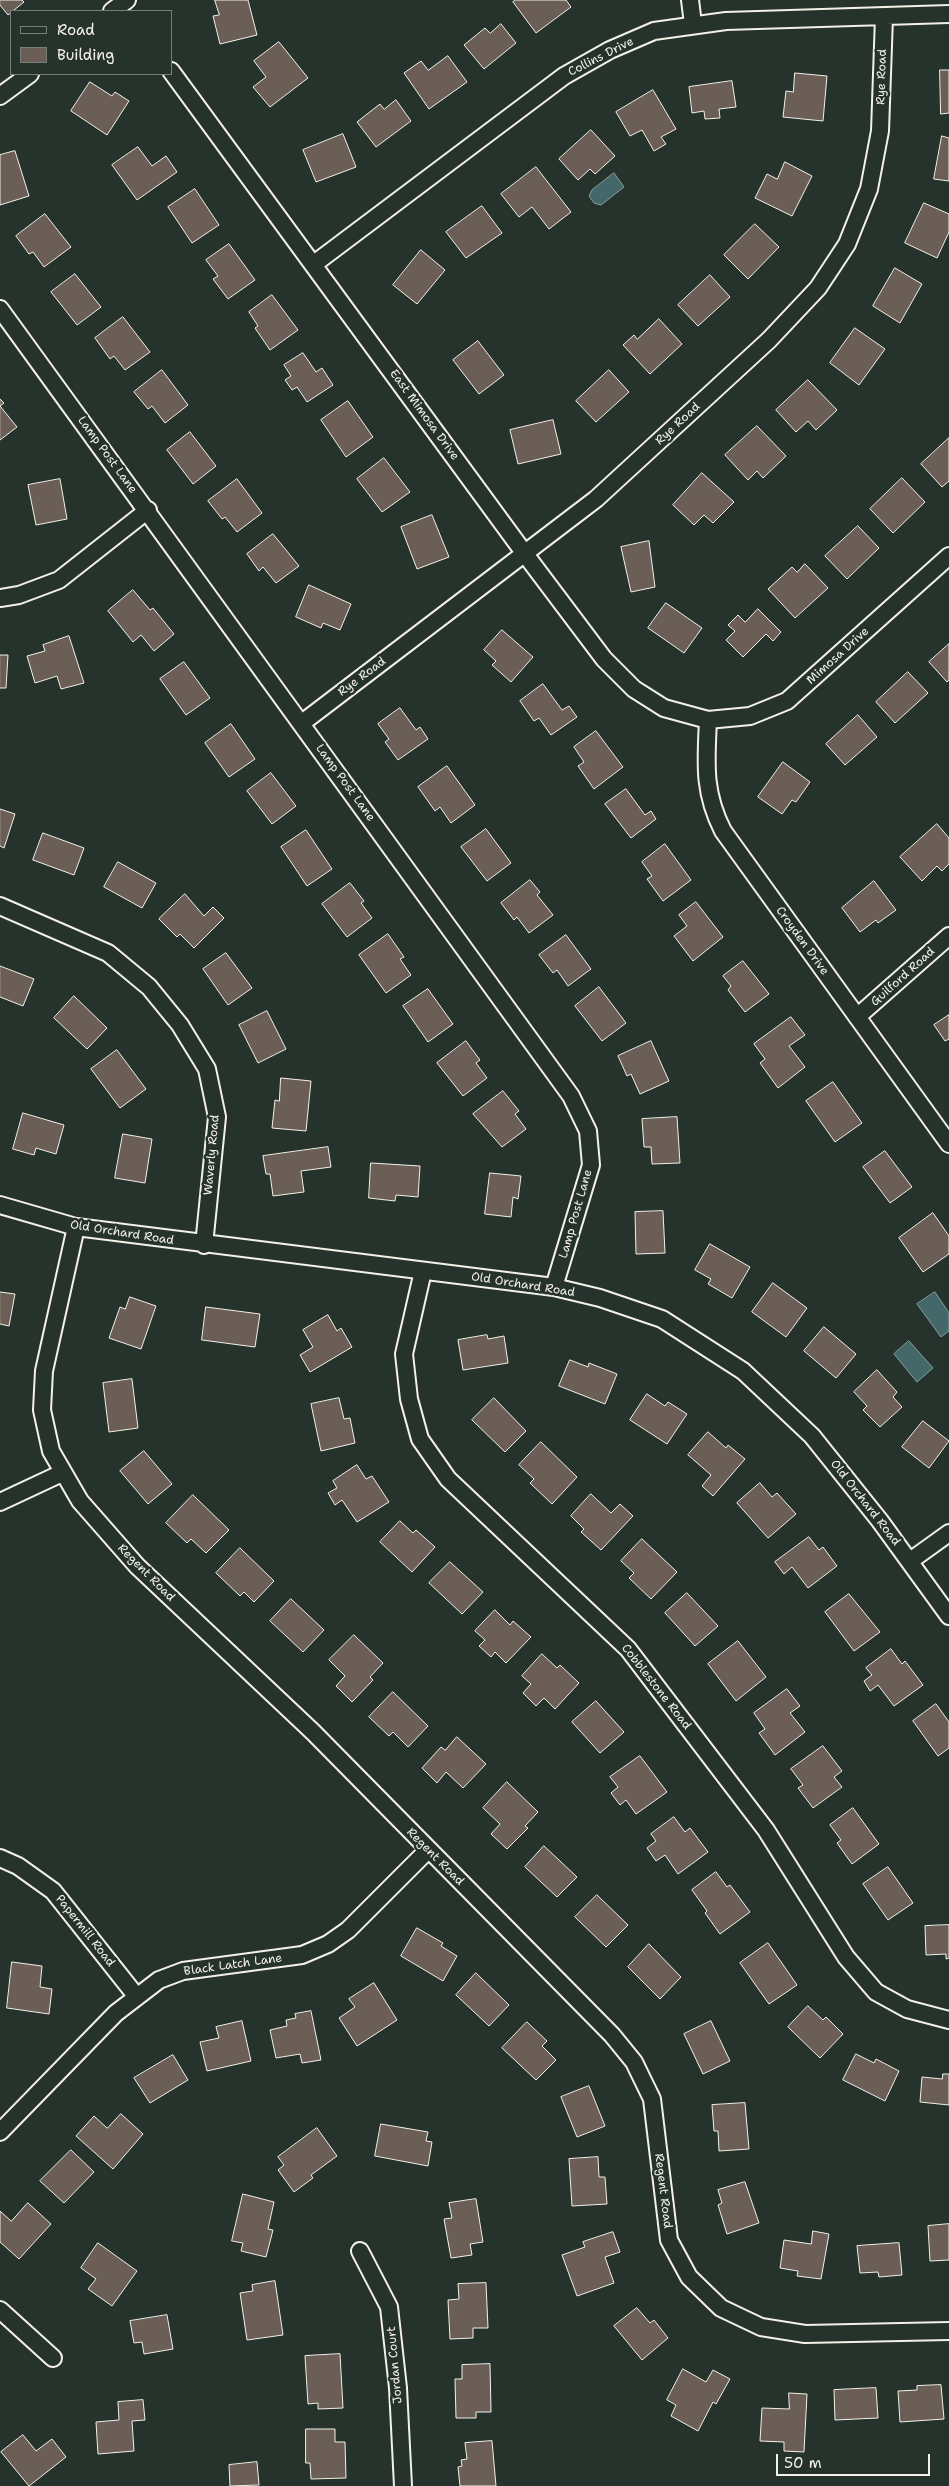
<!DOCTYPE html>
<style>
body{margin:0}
#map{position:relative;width:949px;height:2486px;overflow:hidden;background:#26332d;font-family:"Shantell Sans",sans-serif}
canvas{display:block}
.legend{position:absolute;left:10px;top:10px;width:162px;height:65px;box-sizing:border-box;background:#26332d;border:1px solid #787f78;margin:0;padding:6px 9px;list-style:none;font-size:15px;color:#f4f1e8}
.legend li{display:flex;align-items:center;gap:10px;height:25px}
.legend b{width:25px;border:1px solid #787f78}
.scale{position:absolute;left:776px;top:2454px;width:154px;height:22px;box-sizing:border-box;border:2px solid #f4f1e8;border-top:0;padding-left:6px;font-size:15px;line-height:18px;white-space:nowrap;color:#f4f1e8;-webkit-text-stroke:4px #26332d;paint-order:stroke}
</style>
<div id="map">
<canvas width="949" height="2486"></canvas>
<ul class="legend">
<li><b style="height:6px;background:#26332d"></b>Road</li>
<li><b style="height:14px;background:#6a5e56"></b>Building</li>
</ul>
<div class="scale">50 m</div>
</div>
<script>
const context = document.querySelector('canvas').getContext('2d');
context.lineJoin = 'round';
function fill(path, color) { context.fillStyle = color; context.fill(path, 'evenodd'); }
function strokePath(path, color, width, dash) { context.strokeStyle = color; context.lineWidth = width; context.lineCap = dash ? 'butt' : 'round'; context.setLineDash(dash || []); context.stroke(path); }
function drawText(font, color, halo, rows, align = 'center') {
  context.font = font + ' "Shantell Sans",sans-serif'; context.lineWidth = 5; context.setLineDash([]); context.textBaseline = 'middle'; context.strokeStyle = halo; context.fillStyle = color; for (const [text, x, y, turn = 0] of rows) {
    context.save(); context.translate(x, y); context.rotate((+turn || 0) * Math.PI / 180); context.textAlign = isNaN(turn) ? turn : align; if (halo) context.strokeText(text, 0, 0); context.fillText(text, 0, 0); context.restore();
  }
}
const water = new Path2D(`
 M614,173L624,187L601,205L594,203L589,196L592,190Z
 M935,1292L949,1313V1331L941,1337L917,1304Z
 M909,1341L933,1368L917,1382L894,1354Z`);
fill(water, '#44676a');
strokePath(water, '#8a9e9c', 1);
const building = new Path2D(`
 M0,0H22L24,2L8,15L0,5Z
 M215,0H248L257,35L220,44L213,16L219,15Z
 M516,0H566L571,7L536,33L513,2Z
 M501,24L516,43L484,69L464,45L485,28L490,33Z
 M279,42L308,78L270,107L253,87L266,77L254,61Z
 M448,56L467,82L429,109L404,73L421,61L428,70Z
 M940,70H949V113L941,114Z
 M795,73L827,76L823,121L783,117L786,91L793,92Z
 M732,81L736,107L719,109L720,118L705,119L704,111L692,113L689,87Z
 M90,82L112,96L115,92L129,101L107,135L71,111Z
 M653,90L676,129L661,137L666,144L654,151L642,130L630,136L616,112Z
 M396,100L411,121L376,147L357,122L380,104L384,109Z
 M591,130L615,156L595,174L590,169L578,180L559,159Z
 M343,134L356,167L316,182L303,150Z
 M942,136L949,138V181L934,179Z
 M138,147L152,166L166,156L177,172L137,200L112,165Z
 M15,151L29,196L0,205V155Z
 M785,162L812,176L792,216L755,198L767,174L777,179Z
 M536,167L571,212L549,229L532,207L519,217L501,194Z
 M195,189L219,225L192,243L168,207Z
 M924,203L949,214V232L937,258L905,243Z
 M482,206L502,233L466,258L446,232Z
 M45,214L71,247L44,267L33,252L29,254L16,236Z
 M755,224L779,247L748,279L724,255Z
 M229,244L255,280L228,299L213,279L218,276L206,260Z
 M421,250L445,270L417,304L393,285Z
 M895,268L922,284L900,323L873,306Z
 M75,274L101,307L77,325L51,292Z
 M710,275L730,297L698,326L678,305Z
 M272,295L298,330L270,350L255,328L258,326L249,312Z
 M123,317L150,352L125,370L114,356L110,359L95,338Z
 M659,319L682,344L650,374L623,345L634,335L637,339Z
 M855,328L885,349L859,385L830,363Z
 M478,341L504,375L479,394L453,360Z
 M303,353L316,372L322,368L333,385L307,402L297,387L292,390L285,380L291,376L284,365Z
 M162,370L188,405L165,423L152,406L148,409L134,392Z
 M609,370L629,392L596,422L576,401Z
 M808,380L837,410L816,430L808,421L796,432L776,410Z
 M0,399L4,403L0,406L17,427L0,440Z
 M348,401L373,437L346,457L321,420Z
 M553,420L561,454L518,464L510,430Z
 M757,426L786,456L763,478L757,471L748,480L725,455Z
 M190,432L216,466L193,484L167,450Z
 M949,438V481L942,487L921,464Z
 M384,458L410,492L382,512L357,479Z
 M702,473L734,502L713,523L704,515L694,525L673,505Z
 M902,478L925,502L893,533L870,509Z
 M60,479L67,519L36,525L28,485Z
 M237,479L262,513L237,532L225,517L222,519L208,501Z
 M432,515L449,557L417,569L401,527Z
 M858,526L879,548L847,579L825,556Z
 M273,534L299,566L276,583L263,567L259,571L247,554Z
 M649,541L655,587L631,592L621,547Z
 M805,564L828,588L795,618L768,589L792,567L797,572Z
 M309,585L351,604L340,630L323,623L321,628L296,617Z
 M133,590L150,610L153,608L174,634L154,651L141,635L133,642L108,611Z
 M666,603L702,628L684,653L648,628Z
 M758,609L781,632L773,641L766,634L743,657L726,640L735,631L728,625L738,615L745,622Z
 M502,630L533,657L511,682L492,665L496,661L484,650Z
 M69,636L84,683L61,689L57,676L35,683L27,656L45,651L43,645Z
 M949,644V680L947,682L929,662Z
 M0,655H8L6,688H0Z
 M184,662L210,698L186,715L160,679Z
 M908,672L928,693L895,723L876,702Z
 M543,684L562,710L569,706L577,717L551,735L539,718L534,721L520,701Z
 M400,708L416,730L420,727L428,739L398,760L385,742L389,739L378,724Z
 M858,715L877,737L845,765L826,744Z
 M231,724L255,759L229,777L205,743Z
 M596,731L623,767L594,789L578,766L584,762L574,747Z
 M783,762L810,782L796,802L792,800L782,814L758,797Z
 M447,766L475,805L451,823L440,807L435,811L418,787Z
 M271,773L296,806L272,824L247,791Z
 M626,789L645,815L651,811L656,819L631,838L605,804Z
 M0,809L15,814L4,848L0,846Z
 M937,824L949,838V864L942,871L937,866L922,881L900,857Z
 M486,829L511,863L487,881L461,847Z
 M306,830L332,869L307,886L281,847Z
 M43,833L84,848L74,875L33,860Z
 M665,844L691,880L663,901L647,879L652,876L642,862Z
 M118,862L156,883L142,908L104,887Z
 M530,880L540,892L537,895L553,915L529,933L517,917L514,920L501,903Z
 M874,881L896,910L878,923L876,920L860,932L842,908Z
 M350,883L364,901L361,903L372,918L347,937L322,904Z
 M185,894L204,916L213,907L224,918L194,948L180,934L177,937L159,919Z
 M696,902L723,937L693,961L674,936L687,926L679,915Z
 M388,934L404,957L400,959L411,975L386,993L359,955Z
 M566,935L591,969L568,986L557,970L553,973L539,955Z
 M226,953L252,988L228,1005L203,969Z
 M743,961L769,994L745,1012L728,990L731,986L723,976Z
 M0,966L34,979L23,1006L0,997Z
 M599,987L626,1023L602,1041L575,1006Z
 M428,989L453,1024L428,1042L403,1006Z
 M74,996L107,1028L87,1049L54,1018Z
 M267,1011L286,1049L258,1063L239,1025Z
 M949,1015V1039L945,1041L934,1025Z
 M791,1017L805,1035L789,1046L805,1067L778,1088L760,1063L765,1059L754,1044Z
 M466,1041L480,1060L476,1063L487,1078L463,1096L437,1063Z
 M651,1041L669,1081L640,1094L631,1074L627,1076L618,1056Z
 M117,1050L146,1089L120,1108L91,1069Z
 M281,1078L311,1081L306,1131L272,1128L275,1100L279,1101Z
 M833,1082L862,1123L835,1142L806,1101Z
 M503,1091L519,1111L515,1114L526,1129L502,1147L473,1114Z
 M23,1113L64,1125L56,1154L36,1148L34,1155L13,1149Z
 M677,1117L680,1163L652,1164L651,1147H644L642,1119Z
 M123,1134L152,1139L145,1183L115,1178Z
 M328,1147L331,1167L301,1171L304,1192L273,1196L270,1174H266L263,1156Z
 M885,1151L912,1187L890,1203L863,1167Z
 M371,1163L420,1166L418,1197L396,1195L395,1201L369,1198Z
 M490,1173L521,1176L518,1199L513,1197L511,1217L485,1214Z
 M663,1211L665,1253L636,1254L635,1212Z
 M933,1213L949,1236V1254L923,1272L899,1238Z
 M710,1244L750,1267L732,1298L708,1284L711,1279L695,1270Z
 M773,1283L807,1308L786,1337L752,1312Z
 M0,1292L15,1294L9,1326L0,1324Z
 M130,1297L156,1306L141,1349L109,1338L120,1307L125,1309Z
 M206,1307L260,1314L255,1347L202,1340Z
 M328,1315L337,1331L341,1328L352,1347L310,1372L300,1355L313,1347L303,1330Z
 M824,1327L856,1354L836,1378L804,1351Z
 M487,1335L488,1339L504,1336L508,1363L463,1370L458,1340Z
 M570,1360L588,1367L589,1363L617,1374L605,1404L559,1386Z
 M877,1370L897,1392L893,1397L902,1407L880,1427L863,1410L867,1406L854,1392Z
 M132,1379L138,1428L109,1432L103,1383Z
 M647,1394L665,1406L668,1402L687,1414L667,1444L630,1420Z
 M339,1398L344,1419L350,1418L355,1443L321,1451L311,1404Z
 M494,1398L526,1431L505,1452L472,1420Z
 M923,1421L949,1441L929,1468L902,1447Z
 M708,1432L726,1448L728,1445L745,1459L713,1496L702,1486L711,1475L688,1455Z
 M541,1442L577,1477L552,1504L530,1483L534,1479L519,1465Z
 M144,1451L172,1484L148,1504L120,1471Z
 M357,1465L366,1479L372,1476L389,1502L357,1522L342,1500L335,1505L328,1493L337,1488L333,1481Z
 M760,1483L772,1497L777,1493L796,1514L768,1538L737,1503Z
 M591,1494L611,1513L620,1504L633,1516L601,1550L581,1532L584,1529L571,1516Z
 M193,1495L229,1530L206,1553L191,1539L187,1543L166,1523Z
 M400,1521L413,1533L416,1530L435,1547L412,1572L380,1542Z
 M809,1537L819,1550L823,1547L837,1566L808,1588L792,1567L784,1574L775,1562Z
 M642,1539L677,1572L651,1599L629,1578L634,1573L621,1561Z
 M240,1548L274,1581L254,1602L244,1592L240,1596L216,1573Z
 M450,1562L483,1592L462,1614L429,1583Z
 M687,1593L718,1626L695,1646L665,1613Z
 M849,1594L880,1632L854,1651L825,1612Z
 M291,1599L324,1630L303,1652L270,1621Z
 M495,1610L510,1625L513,1621L531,1637L506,1663L495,1652L491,1657L479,1646L485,1640L475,1631Z
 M354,1635L383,1663L370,1677L373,1680L352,1702L336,1686L345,1676L329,1660Z
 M738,1641L766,1677L736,1701L708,1664Z
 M891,1649L902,1664L905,1661L923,1685L894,1706L878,1685L870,1691L864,1681L872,1675L866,1668Z
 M542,1654L557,1668L560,1665L579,1683L555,1709L544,1698L536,1706L523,1693L531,1684L522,1676Z
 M787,1689L800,1706L790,1713L805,1732L775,1755L759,1733L765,1729L754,1713Z
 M393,1692L428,1726L408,1747L393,1732L389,1736L369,1717Z
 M596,1701L624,1732L600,1753L572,1722Z
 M936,1704L949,1722V1748L938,1756L913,1721Z
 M457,1737L486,1764L463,1788L446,1772L437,1783L422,1768L441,1747L445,1750Z
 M823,1746L842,1771L834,1777L842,1787L813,1808L798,1788L803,1785L791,1769Z
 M640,1756L667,1792L636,1814L626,1800L620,1805L611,1793L618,1787L610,1777Z
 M507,1782L538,1812L525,1826L528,1828L507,1849L491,1834L500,1824L483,1808Z
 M853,1808L879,1844L852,1864L837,1843L841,1840L830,1825Z
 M674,1817L685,1832L690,1828L708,1852L678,1874L665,1855L656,1861L647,1848L656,1841L651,1834Z
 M544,1846L577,1877L557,1897L525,1867Z
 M888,1867L913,1903L888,1920L863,1884Z
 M716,1872L727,1887L730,1885L750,1912L720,1934L705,1913L707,1911L692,1890Z
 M597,1895L628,1925L606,1947L575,1917Z
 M949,1925V1958L946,1959V1954L926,1955L925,1926Z
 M417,1928L443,1943L441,1946L457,1956L443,1981L401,1956Z
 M768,1943L797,1985L769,2004L740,1963Z
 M649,1944L681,1977L660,1999L628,1967Z
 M12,1962L42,1966L40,1987L52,1989L49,2014L7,2008Z
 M476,1973L509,2005L489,2026L456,1995Z
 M374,1983L397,2020L357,2046L339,2018L355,2007L349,1999Z
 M808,2006L823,2020L826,2017L843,2034L820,2058L788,2027Z
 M311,2011L321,2060L302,2063L300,2054L276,2058L270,2030L287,2026L286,2020L296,2018L295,2014Z
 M242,2021L251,2061L207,2071L200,2042L219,2038L216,2027Z
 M711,2021L730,2061L703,2074L684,2034Z
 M527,2022L547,2041L542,2046L556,2060L536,2080L502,2048Z
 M856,2054L874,2063L876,2059L899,2071L885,2101L843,2080Z
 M173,2055L188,2080L150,2103L134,2078Z
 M943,2074H949V2105L920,2102L922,2077L942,2079Z
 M589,2086L605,2126L577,2137L561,2097Z
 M745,2103L749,2149L719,2151L718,2131H714L712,2105Z
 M121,2114L143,2134L113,2169L76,2136L94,2116L107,2128Z
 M381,2124L428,2132L426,2141L432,2142L428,2166L375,2156Z
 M317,2128L337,2156L311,2175L313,2178L294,2192L278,2170L284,2165L278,2157Z
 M71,2150L94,2172L64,2203L40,2181Z
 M598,2157L599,2177H605L607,2204L572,2206L569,2159Z
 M745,2182L759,2223L727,2234L718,2205L722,2203L718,2190Z
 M243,2194L274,2202L268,2229L273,2230L266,2257L241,2251L243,2243L232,2241Z
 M476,2199L483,2242L470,2244L472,2255L451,2258L444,2219L452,2218L449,2203Z
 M28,2203L51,2224L19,2259L0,2242V2211L11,2221Z
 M949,2224V2260L930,2261L928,2226Z
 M813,2231L829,2234L821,2279L797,2276L798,2271L780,2268L784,2240L811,2244Z
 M613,2232L620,2252L605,2257L614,2283L577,2296L562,2255L585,2247L583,2242Z
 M98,2243L137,2271L112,2306L88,2289L96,2279L81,2268Z
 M899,2243L902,2275L879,2277L878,2272L860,2273L857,2246Z
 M275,2281L283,2335L247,2340L240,2293L253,2291L252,2285Z
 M486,2283L488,2328H473V2338L450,2339L448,2300L459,2299L458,2284Z
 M637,2308L650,2323L654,2320L668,2338L642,2360L614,2326Z
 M167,2315L173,2349L144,2354L142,2342L134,2343L130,2321Z
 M340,2354L343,2408L318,2409V2403L308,2404L305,2356Z
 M490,2364L491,2412H476V2418H456L455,2379H462V2365Z
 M683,2369L706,2382L713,2370L730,2379L716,2404L713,2402L698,2431L671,2416L676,2405L667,2400Z
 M941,2385L944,2419L900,2422L898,2391L917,2390V2386Z
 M876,2388L878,2418L835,2420L834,2390Z
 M789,2393L807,2394L804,2452L784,2451V2442L760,2441L762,2408L789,2409Z
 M143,2400L145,2420L132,2421L134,2451L98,2454L96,2422L119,2420L118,2402Z
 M306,2429H335V2442H345L346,2478L311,2479L310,2463H306Z
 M23,2435L36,2451L52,2439L66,2457L29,2486L1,2452Z
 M492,2441L496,2486H460L458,2467L462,2466L461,2460L467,2459L465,2443Z
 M257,2462L259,2485L230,2486L229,2465Z`);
fill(building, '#6a5e56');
strokePath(building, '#f4f1e8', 1);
const street = new Path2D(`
 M690,0L693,24
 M112,11L127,0
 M171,71L525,554L604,659L634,689L664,708L708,720L750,716L787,701L949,556
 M0,96L30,74
 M314,264L564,76L610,50L654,31L726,21L949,14
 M0,309L571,1096L588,1131L591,1165L554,1287
 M0,598L19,595L59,580L148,510
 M708,720C706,763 703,792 723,831L949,1144
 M302,723L596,499L769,340L818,288L847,244L869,189L880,131L884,17
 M0,906L108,953L149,987L180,1025L207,1069L217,1117L204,1245
 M857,1017L949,936
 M0,1205L76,1227L554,1287L600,1298L662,1319L743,1371L812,1436L880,1521L949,1616
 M76,1227L44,1371L42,1410L51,1451L80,1501L137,1566L313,1732L612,2035L634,2062L652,2099L669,2240L689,2277L721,2308L761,2327L805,2334L949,2331
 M423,1271L404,1354L409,1399L420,1439L448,1479L628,1649L766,1830L846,1957L876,1992L907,2009L949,2020
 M0,1502L62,1473
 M910,1561L949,1533
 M0,1858L18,1866L53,1891L137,1997
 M0,2132L116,2013L159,1980L183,1971L302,1955L328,1944L348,1930L428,1850
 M360,2251L389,2307L398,2388L403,2486
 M0,2310L53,2358`);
strokePath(street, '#f4f1e8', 20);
strokePath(street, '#26332d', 16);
drawText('12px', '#f4f1e8', '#26332d', [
 ["Collins Drive",601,57,-27],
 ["Rye Road",882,77,-88],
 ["East Mimosa Drive",424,415,54],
 ["Rye Road",678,424,-43],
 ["Lamp Post Lane",107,455,54],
 ["Mimosa Drive",838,656,-42],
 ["Rye Road",362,677,-37],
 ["Lamp Post Lane",345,783,54],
 ["Croyden Drive",802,941,54],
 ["Guilford Road",903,977,-42],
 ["Waverly Road",212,1155,-85],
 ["Lamp Post Lane",576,1214,-74],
 ["Old Orchard Road",122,1233,9],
 ["Old Orchard Road",523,1285,9],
 ["Old Orchard Road",865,1503,52],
 ["Regent Road",146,1573,45],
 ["Cobblestone Road",656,1687,52],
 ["Regent Road",435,1857,45],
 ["Papermill Road",85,1931,52],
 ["Black Latch Lane",233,1965,-8],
 ["Regent Road",663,2191,83],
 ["Jordan Court",395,2365,-95]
]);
</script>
